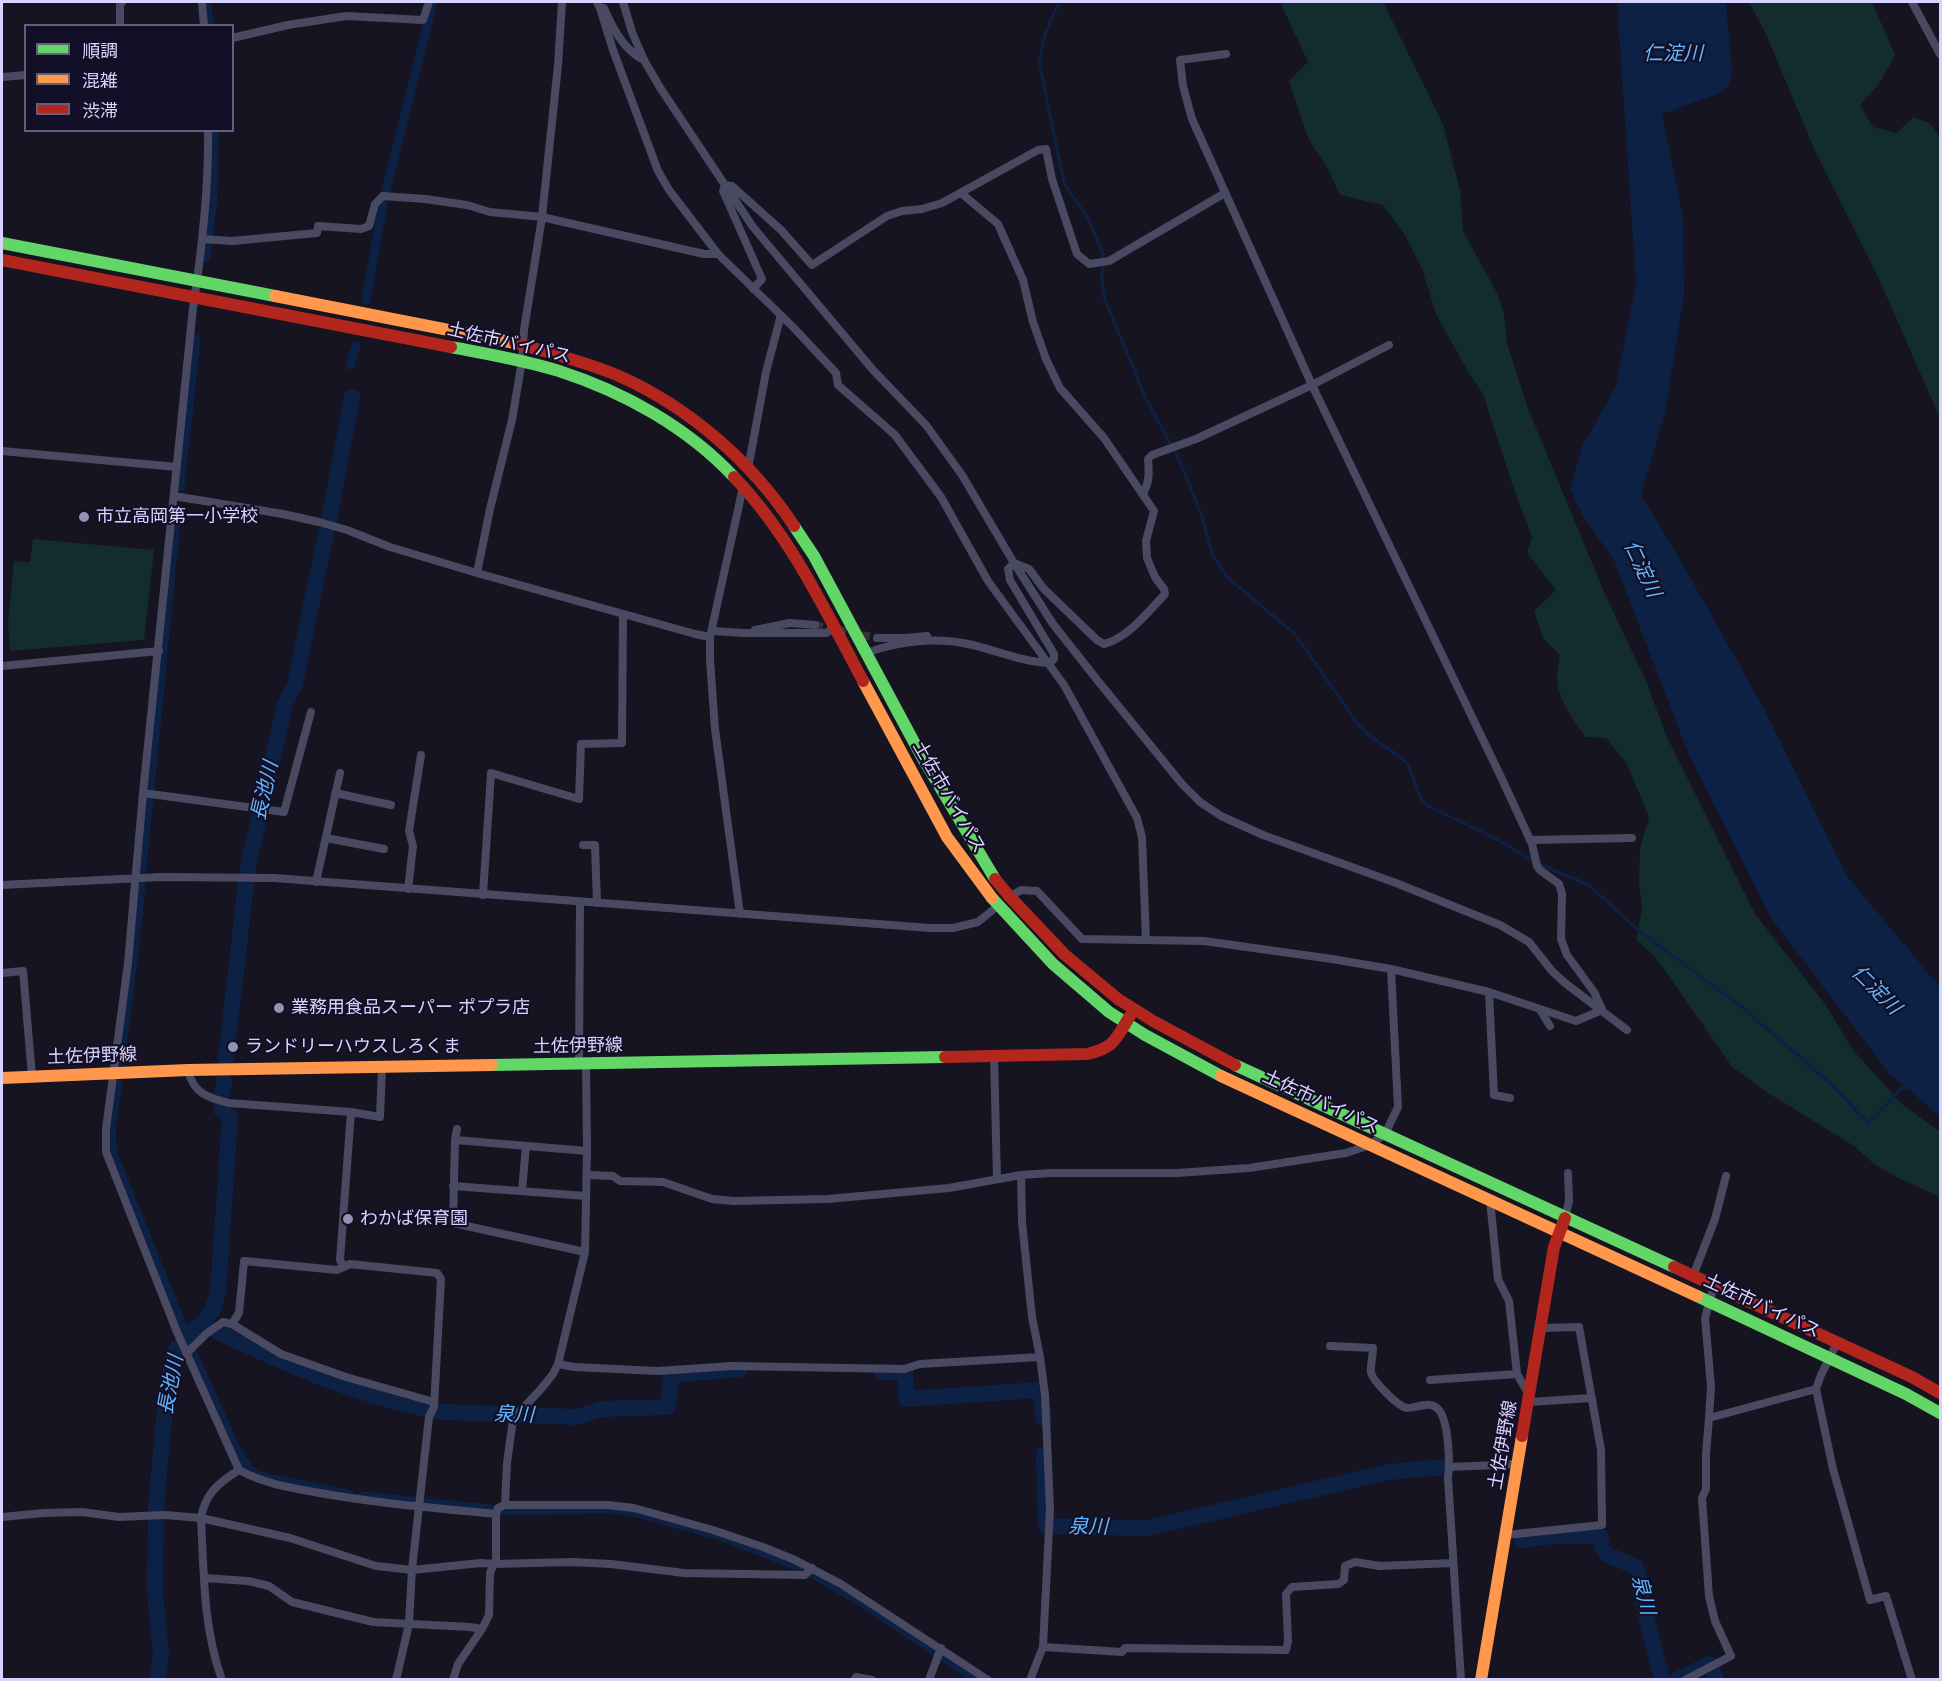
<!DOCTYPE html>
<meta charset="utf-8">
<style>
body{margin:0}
#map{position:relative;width:1942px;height:1681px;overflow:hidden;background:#161421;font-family:Quicksand,"Noto Sans JP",sans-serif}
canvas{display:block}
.frame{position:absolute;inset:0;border:3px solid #d9d4ff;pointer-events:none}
.legend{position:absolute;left:24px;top:24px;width:210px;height:108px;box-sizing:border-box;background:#130f26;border:2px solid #625e7d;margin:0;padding:8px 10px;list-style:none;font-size:18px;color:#d9d4ff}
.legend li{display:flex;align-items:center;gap:12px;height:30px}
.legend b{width:30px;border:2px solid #625e7d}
</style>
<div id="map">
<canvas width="1942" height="1681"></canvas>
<div class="frame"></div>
<ul class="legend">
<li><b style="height:8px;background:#63d668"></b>順調</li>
<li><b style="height:8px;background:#ff974d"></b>混雑</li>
<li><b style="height:8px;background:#b3261e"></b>渋滞</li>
</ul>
</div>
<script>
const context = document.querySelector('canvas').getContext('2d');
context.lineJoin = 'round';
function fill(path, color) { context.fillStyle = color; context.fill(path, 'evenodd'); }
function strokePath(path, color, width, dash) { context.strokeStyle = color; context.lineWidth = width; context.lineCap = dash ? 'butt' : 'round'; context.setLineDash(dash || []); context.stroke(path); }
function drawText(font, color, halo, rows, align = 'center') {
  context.font = font + ' Quicksand,"Noto Sans JP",sans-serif'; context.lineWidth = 4.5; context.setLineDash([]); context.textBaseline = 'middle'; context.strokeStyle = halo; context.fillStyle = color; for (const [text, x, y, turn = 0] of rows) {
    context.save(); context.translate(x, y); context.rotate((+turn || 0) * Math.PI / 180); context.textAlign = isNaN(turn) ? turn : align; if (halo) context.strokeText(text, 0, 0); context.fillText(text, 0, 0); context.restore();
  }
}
fill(new Path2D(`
 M1280,2H1383L1443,124L1460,191L1463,231L1497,293L1504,314L1507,343L1527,406L1604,592L1647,683L1666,735L1755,914L1825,1004L1853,1050L1903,1105L1940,1132V1197L1898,1178L1874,1164L1854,1146L1765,1091L1732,1067L1657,959L1636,939L1642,910L1639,882L1640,848L1649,817L1627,764L1606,738L1586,737C1574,722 1561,703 1557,683C1556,675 1559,664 1560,655L1543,638L1534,611L1556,590L1527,553L1532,537L1511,481L1483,394L1467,370L1436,314L1422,269L1405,235L1383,205L1340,195L1328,169L1308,138L1289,81L1308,62Z
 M1749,2H1872L1895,55L1879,84L1860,105L1873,127L1896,133L1914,117L1931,124L1940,138V418L1879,279L1815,151L1766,34Z
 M33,539L154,550L144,640L10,651L8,623L14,561L30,562Z`), '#132c2d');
fill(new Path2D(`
 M1617,2H1726L1732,72L1729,85L1718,94L1662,114L1683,217L1684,294L1665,413L1641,494L1682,563L1762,705L1847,876L1934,980L1940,986V1116L1889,1073L1771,918L1689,755L1614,560L1584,518L1570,489L1583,444L1616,387L1636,282Z`), '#0d2144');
strokePath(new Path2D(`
 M1059,2L1045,34L1039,62L1064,183L1089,220L1103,254L1102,277L1104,297L1146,399L1179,459L1201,514L1213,556L1227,577L1295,634L1357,723L1368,735L1399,756L1408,764L1421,799L1430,807L1491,836L1534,861
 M1539,864L1589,885L1639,931L1742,1007L1831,1084L1868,1123L1902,1088H1909`), '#0d2144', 3);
strokePath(new Path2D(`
 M207,2L209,26
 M385,194L433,2
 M206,258L213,197L214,130
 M366,300L384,198
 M350,365L356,346
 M180,487L196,339
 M142,869L177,511
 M120,1061L133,961L141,885
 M118,1084C114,1108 108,1132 114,1156L188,1341
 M194,1355L237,1451L249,1469L254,1474L267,1478L349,1494
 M362,1496L510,1511L609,1509L630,1511L723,1537L803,1568L858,1600L977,1680`), '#0d2144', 9);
strokePath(new Path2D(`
 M329,520L352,397
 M226,1058L248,866L285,704L295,684L327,529
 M222,1094L224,1082
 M218,1332C288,1365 366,1400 443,1412L577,1417L602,1409L668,1407L671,1379L680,1374L740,1369
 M881,1372L905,1373L906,1399L1040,1390L1044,1419
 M1044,1454L1046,1526L1147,1528L1389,1472L1445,1467
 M1522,1540L1553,1536H1600L1602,1548L1607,1555L1635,1566C1640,1574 1639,1584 1641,1593C1647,1622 1654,1651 1663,1680
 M157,1680L161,1656L155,1591L156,1507L167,1386L176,1349L195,1329L205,1322L213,1308L218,1292L230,1117L221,1109
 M1676,1680L1710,1664L1716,1680`), '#0d2144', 16);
strokePath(new Path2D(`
 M815,625L877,638`), '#333142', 8, [8, 4]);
strokePath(new Path2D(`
 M202,2L204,26
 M597,2L600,8H604C612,27 624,51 644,60
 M623,2L632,32L644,60L659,86L753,227L873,370L926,425L962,475L1014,563L1053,624L1098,681L1182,784L1200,802L1221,816L1263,835L1396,883L1500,925L1529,942L1552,971L1565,983L1627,1030
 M1912,2L1940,54
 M600,8L613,50L658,171L669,190L718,254L794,328L836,373L838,385L895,435L941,497L988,581L1064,685L1137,818L1142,837L1146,940
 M120,26V2H122
 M232,38L288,25L346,16L423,20L429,2
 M1226,54L1180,60L1183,86L1192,119L1312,385L1501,777L1532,844L1537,866L1540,870L1559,884L1562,894L1561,939L1567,955L1594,992L1602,1009
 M2,77L26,75
 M208,130C209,190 202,249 193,308L143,793L128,963L106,1129V1152L177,1332L239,1470C263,1483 287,1487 314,1492C374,1503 435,1508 496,1514
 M203,239L232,241L317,233L318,226L361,229L369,226L375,204L383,196L425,199L467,205L490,212L542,217L704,254H718
 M753,289L762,279L723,191L725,185L732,186L781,230L812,265L887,216L902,211L922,209L942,203L1038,150L1046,149L1052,179L1077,254L1089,264L1109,261L1225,193
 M2,451L177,467
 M748,469L766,372L781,315
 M1143,494C1150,481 1149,472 1148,459L1152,455L1196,439L1312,385L1389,345
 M174,496L283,514L319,522L347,530L390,547L477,573L695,634L710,637
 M477,573L490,509L512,420L522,361L524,330L542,217L558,65L562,2
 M755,630L790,623L815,625
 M712,631L744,633H826L835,628
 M877,638H906L927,636
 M867,653C897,641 937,637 968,644C996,650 1022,662 1050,663L1054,659V654L1010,580L1008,569L1014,563L1029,569L1044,589L1097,640L1104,644C1128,638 1149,611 1165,594L1164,589L1155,577L1147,558L1146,541L1154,511L1104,438L1060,388L1046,359L1033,322L1023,280L998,224L961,193
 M2,666L159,651
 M143,793L284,812L311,712
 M335,793L391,805
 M326,838L384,849
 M1530,840L1632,838
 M583,845H595L597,903
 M316,882L340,773
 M2,885L161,877L274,878L930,928H953L978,922L999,905
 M408,889L413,846L409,831L421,755
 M483,895L491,773L579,799L581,744L622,743L623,615
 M1008,898L1021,890L1037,891L1082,939L1204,941L1332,959L1391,969L1489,992L1576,1021L1602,1010
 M740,914L715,729L710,660V637L743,487
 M2,973L23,971L32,1076
 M1489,992L1494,1095L1510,1098
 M1540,1010L1550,1026
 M994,1056L997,1179
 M579,1064L580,902
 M188,1070C193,1093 208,1098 229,1103L351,1112L340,1260L344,1267
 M351,1112L380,1117L382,1068
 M455,1140L457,1129
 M587,1175L613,1176L620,1181L663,1182L712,1199L733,1201L828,1199L949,1188L1021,1175L1050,1173H1177L1249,1168L1346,1153L1370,1145L1385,1134L1398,1107L1391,969
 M1021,1175L1022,1222L1032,1317L1040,1357L1045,1395L1050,1509L1043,1647L1030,1680
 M453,1186L586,1196
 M522,1191L526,1146
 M1490,1200L1498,1279L1509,1301L1517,1374L1528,1393
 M1565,1218L1569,1201L1568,1173
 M585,1252L453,1223L455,1140L587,1151
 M1693,1276L1715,1219L1726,1176
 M1714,1286L1705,1318L1711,1387L1709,1418L1816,1389
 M232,1324L239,1313L244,1261L337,1270L350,1264L437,1273L441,1279L434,1407L429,1417L412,1569L409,1624L396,1680
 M1837,1343L1821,1375L1816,1389L1833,1469L1870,1600L1886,1596L1912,1680
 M1330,1346L1373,1348C1373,1356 1370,1365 1371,1372C1372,1380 1398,1407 1407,1408C1417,1408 1430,1400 1438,1409C1449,1420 1450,1464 1448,1478L1461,1680
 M187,1353L206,1334L223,1322L232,1324L281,1354L346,1377L434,1402
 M558,1364L574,1367L658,1371L732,1366L904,1369L920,1364L1040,1357
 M1430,1380L1517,1374
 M1529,1402L1592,1398
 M1450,1467L1518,1464
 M505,1505H608L634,1508L713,1530L763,1547L795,1560L841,1584L988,1680
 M2,1517L44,1513L82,1512L119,1517L165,1515L201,1518L290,1538L376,1566L412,1570L481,1563L494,1564L572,1562L611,1564L684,1573L805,1575L812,1568
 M1506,1535L1602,1525L1601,1450L1579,1327L1541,1328
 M204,1578L248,1581L269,1586L292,1602L373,1622L470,1627L482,1629L489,1615L490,1573L496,1559V1514L498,1508L505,1505L507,1463L513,1419L541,1389L553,1374L558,1364L585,1252L587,1151L586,1064
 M1043,1647L1122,1652L1125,1648L1286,1650L1288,1642L1286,1594L1292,1587L1338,1584L1344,1580L1345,1566L1355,1562L1380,1566L1453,1563
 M222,1680C203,1628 204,1573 201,1518C205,1494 218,1483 239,1470
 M453,1680L458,1664L482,1629
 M854,1680L856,1677L872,1680
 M929,1680L941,1648
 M1685,1680L1731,1656L1715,1621L1709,1596L1702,1498L1706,1489V1454L1709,1418`), '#4a4962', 8);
strokePath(new Path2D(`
 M2,243L275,296
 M451,347C487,354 524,360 559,371C624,392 687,427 734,477
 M794,526L814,556L922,757L995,879
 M992,898L1053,964L1109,1012L1145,1035L1221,1076
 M492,1065L945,1057
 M1235,1065L1674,1267
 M1697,1296L1906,1394L1940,1413`), '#63d668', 12);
strokePath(new Path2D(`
 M275,296L515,343
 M863,681L947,837L992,898
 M1221,1076L1697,1296
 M2,1078L188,1070L492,1065
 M1481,1680L1522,1436`), '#ff974d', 12);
strokePath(new Path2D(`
 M2,260L451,347
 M515,343C550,353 586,362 619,376C689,407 752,462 794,526
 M734,477C790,535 825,610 863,681
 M995,879L1010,897L1064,954L1118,999L1153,1021L1235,1065
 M945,1057L1087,1054C1115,1048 1116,1038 1130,1016
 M1674,1267L1912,1377L1940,1393
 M1522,1436L1554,1247L1565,1218`), '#b3261e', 12);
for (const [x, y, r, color] of [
 [84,517,6,"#9591b1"],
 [279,1008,6,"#9591b1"],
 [233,1047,6,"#9591b1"],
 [348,1219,6,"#9591b1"]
]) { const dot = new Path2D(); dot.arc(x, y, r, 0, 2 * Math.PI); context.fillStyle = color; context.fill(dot); strokePath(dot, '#130f26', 2); }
drawText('18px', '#d9d4ff', '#130f26', [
 ["土佐市バイパス",509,343,13],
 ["土佐市バイパス",949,797,60],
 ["土佐伊野線",578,1046,-1],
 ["土佐伊野線",92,1056,-2],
 ["土佐市バイパス",1321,1102,25],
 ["土佐市バイパス",1762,1306,25],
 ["土佐伊野線",1503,1445,-80]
]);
drawText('18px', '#d9d4ff', '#130f26', [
 ["市立高岡第一小学校",96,517],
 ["業務用食品スーパー ポプラ店",291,1008],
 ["ランドリーハウスしろくま",245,1047],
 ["わかば保育園",360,1219]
], 'left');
drawText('italic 20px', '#62b6ff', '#130f26', [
 ["仁淀川",1673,54],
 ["仁淀川",1642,569,65],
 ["長池川",265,791,-77],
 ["仁淀川",1876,990,45],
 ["長池川",171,1385,-79],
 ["泉川",514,1415,2],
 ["泉川",1088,1527,1],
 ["泉川",1643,1595,76]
]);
</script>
